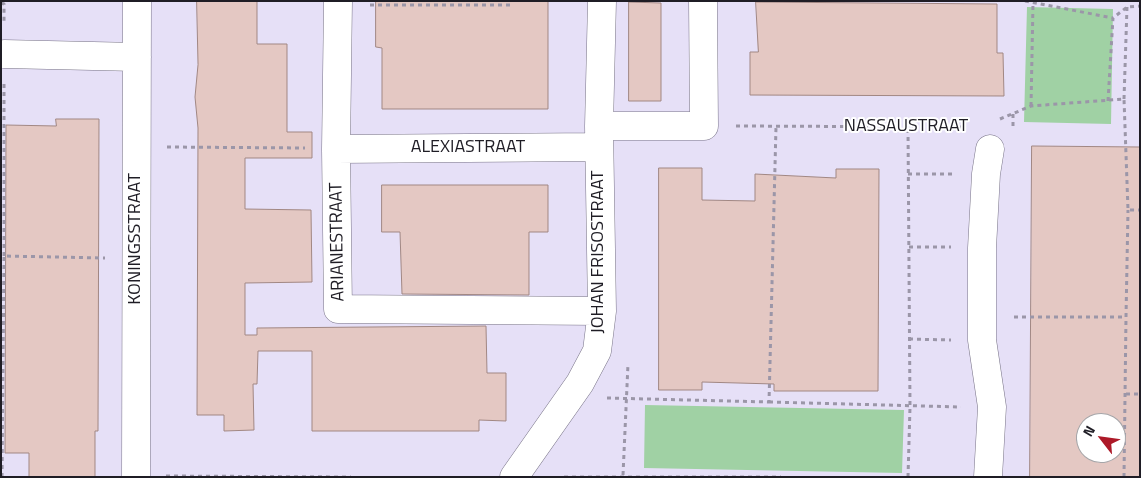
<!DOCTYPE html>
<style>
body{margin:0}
#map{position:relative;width:1141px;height:478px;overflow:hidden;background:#e6e0f7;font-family:"Titillium Web",sans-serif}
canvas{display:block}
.frame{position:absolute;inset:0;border:2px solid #1f1d25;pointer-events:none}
.north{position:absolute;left:1076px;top:413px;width:50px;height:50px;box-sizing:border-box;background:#fff;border:1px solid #a5a5a8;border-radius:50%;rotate:300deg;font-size:14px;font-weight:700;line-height:20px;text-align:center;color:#1f1d25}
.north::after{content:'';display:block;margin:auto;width:18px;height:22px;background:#ad1928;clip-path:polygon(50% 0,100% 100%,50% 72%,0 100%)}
</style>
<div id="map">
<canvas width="1141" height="478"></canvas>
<div class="frame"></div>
<div class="north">N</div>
</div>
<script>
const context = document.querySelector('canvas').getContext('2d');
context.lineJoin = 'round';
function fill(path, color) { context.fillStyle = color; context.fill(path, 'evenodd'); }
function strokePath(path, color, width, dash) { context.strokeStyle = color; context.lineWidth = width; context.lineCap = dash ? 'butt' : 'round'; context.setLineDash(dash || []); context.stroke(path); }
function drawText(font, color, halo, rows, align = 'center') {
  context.font = font + ' "Titillium Web",sans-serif'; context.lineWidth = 4; context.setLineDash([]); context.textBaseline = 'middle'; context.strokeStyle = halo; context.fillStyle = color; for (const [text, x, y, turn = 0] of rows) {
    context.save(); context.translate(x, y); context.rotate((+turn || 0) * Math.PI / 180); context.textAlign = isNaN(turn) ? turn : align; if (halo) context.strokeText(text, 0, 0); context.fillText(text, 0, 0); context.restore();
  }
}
fill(new Path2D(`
 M1027,7L1113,9L1111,124L1024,122Z
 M645,405L904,410L902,473L644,468Z`), '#a0d1a4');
const building = new Path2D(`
 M197,1H257V44H287V132H312V158H245V209L311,210L312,282L245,283V335H257V328L486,326L487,373H506V421L479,420V431H312V351H258L257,384H253L254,430L224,431V415H197L198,128L195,97L198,65Z
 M376,1H548V109H382V48L376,47Z
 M629,2L661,3V101H629Z
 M756,2L997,4V53H1003L1004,96L750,95V52H758Z
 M56,119H99L98,431H95V477H29V453H5L6,125L56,126Z
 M1032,146L1140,147V477H1030ZM1086,423H1116V453H1086Z
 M659,168H702V200L755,201V174L836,178V169H879L878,391H774V384L702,382V390H659Z
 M382,185H548V232H529V295L402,294L400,232H382Z`);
fill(building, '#e4c8c3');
strokePath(building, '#a18783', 1);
const minor = new Path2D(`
 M338,1L336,149L338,309L602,311
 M4,54L137,57
 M599,126H704L703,1
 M336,149L599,147
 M136,477L137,1
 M514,477L580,383L597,351L602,311L599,126L602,1
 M988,477L992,407L982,340V248L986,174L990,149`);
strokePath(minor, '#777286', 29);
strokePath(new Path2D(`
 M1025,1L1113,18
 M1,3L4,4V23
 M370,5H514
 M4,84V256
 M1124,99L1127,7
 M1108,101L1113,18L1127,7L1140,6
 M1031,106L1033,3
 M1013,114V128
 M1000,119L1031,106L1124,99L1128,210H1140
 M736,126L967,127
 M167,147L305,148
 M908,174H955
 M909,247H951
 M1014,317H1126L1128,210
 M909,339L951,340
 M1126,394H1140
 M607,398L769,402L776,127
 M769,402L961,407
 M623,475L628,364
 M166,476L351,477
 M2,477L4,256L105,258
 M564,477H781
 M908,477L910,407L908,127
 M1124,477L1126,317`), '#9b96a8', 3, [4, 4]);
strokePath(minor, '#fff', 28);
drawText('18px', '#1f1d25', '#fff', [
 ["NASSAUSTRAAT",906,127],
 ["ALEXIASTRAAT",468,148],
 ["KONINGSSTRAAT",136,239,-90],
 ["ARIANESTRAAT",338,242,-91],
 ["JOHAN FRISOSTRAAT",599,252,-90]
]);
</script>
